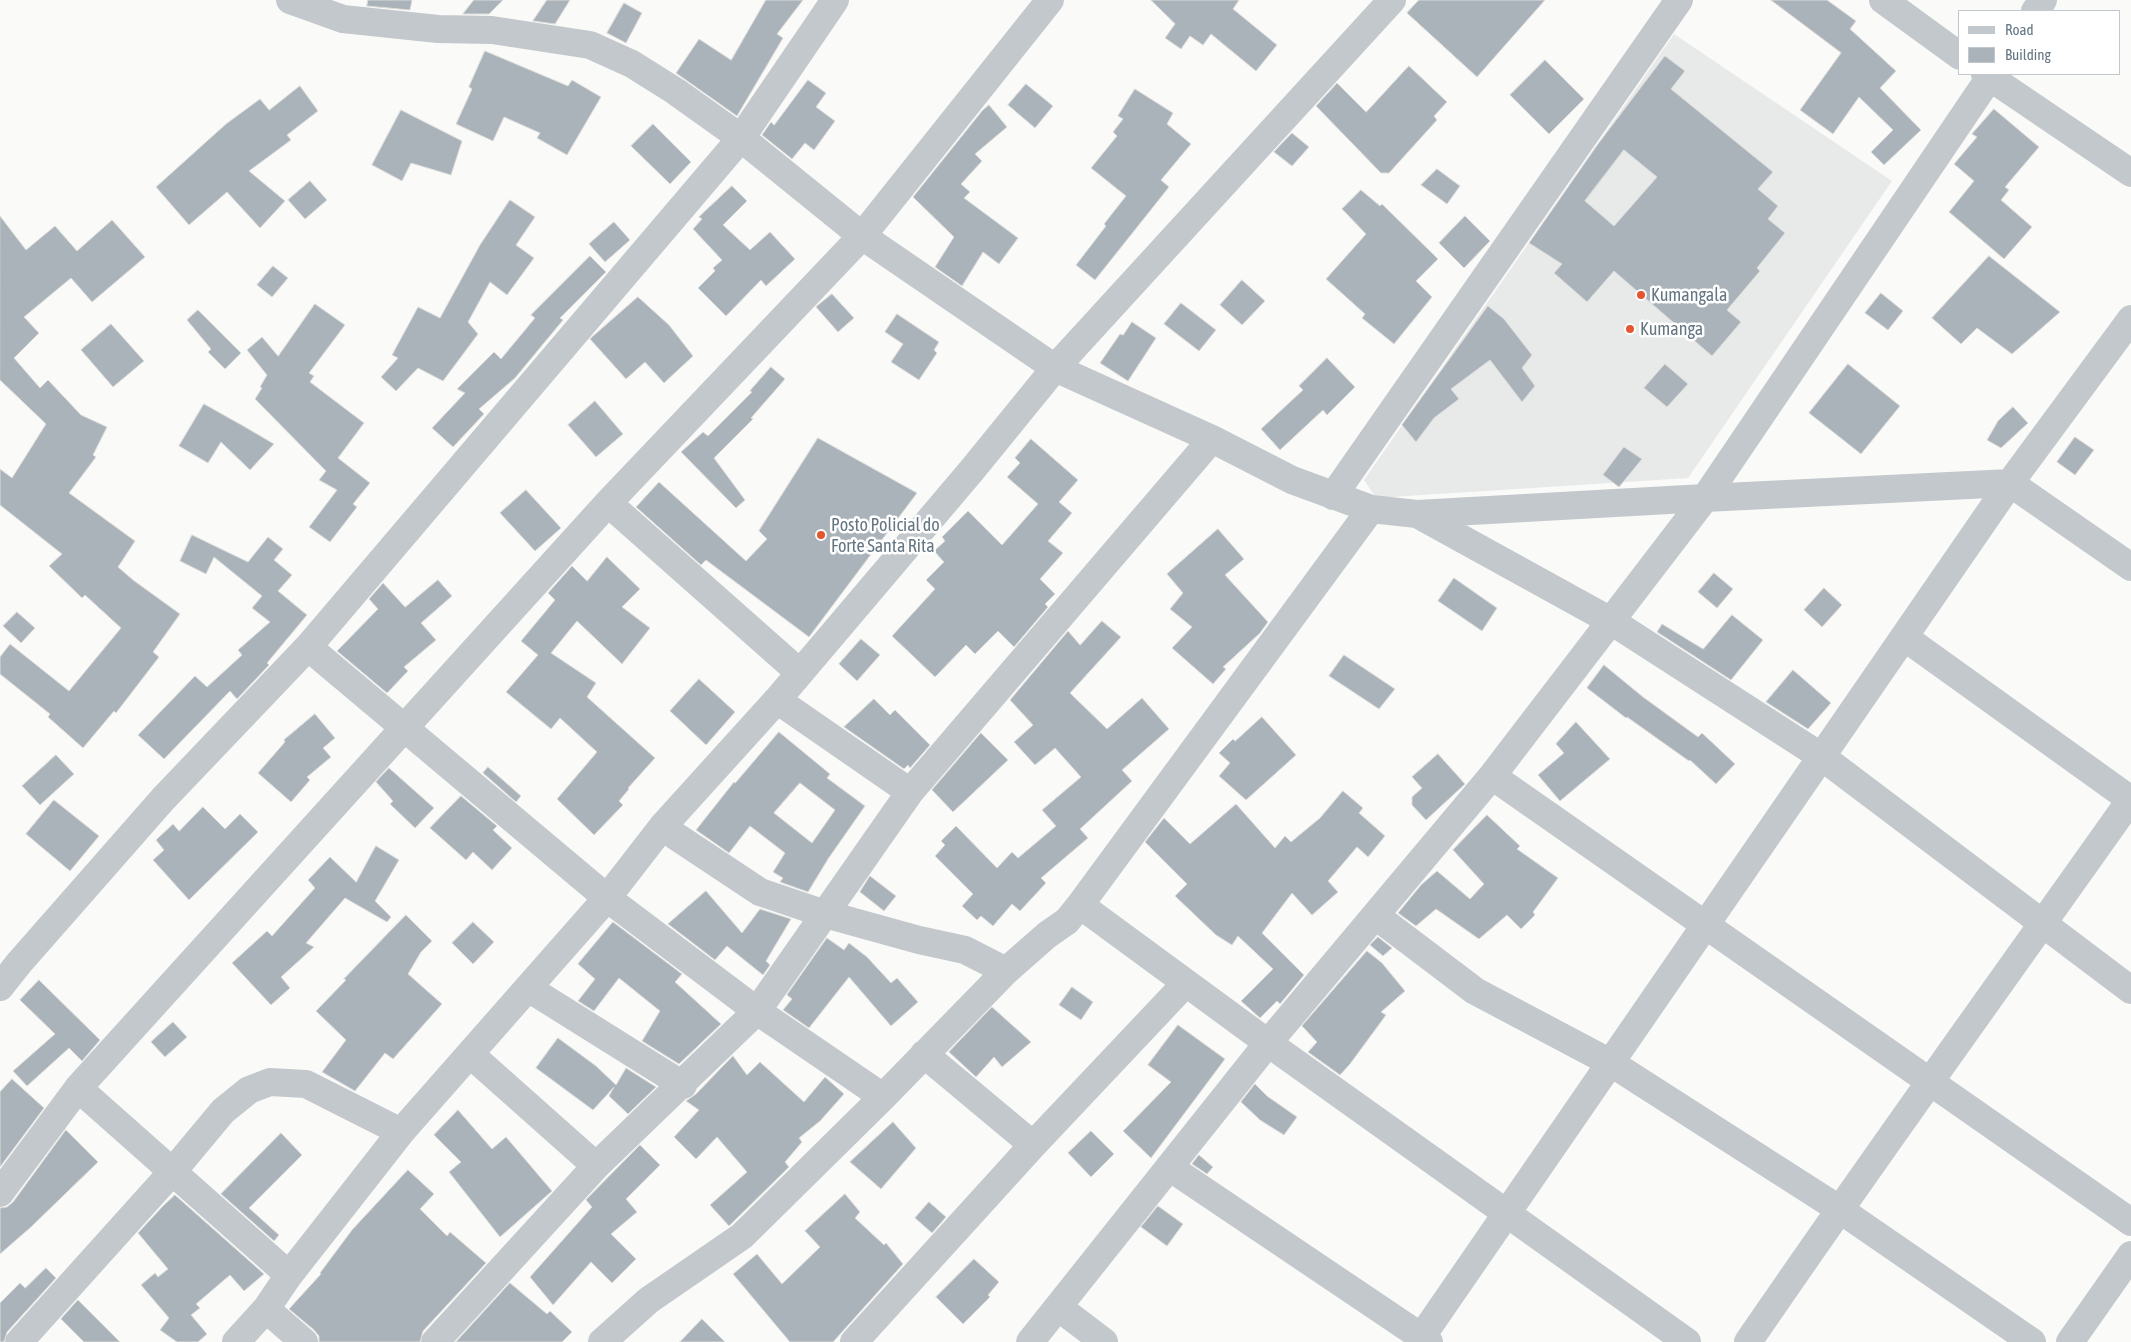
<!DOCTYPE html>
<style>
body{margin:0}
#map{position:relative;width:2131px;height:1342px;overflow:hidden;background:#fafaf8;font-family:"Asap Condensed",sans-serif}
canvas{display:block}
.legend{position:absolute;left:1958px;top:10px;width:162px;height:65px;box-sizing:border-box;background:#fff;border:1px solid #c1c8cd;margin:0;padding:6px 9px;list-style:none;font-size:15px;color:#657683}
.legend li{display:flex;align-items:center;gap:10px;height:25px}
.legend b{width:25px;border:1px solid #c1c8cd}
</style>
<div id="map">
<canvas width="2131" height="1342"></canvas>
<ul class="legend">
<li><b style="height:6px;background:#c3c8cc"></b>Road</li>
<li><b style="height:14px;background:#aab3b9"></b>Building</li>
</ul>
</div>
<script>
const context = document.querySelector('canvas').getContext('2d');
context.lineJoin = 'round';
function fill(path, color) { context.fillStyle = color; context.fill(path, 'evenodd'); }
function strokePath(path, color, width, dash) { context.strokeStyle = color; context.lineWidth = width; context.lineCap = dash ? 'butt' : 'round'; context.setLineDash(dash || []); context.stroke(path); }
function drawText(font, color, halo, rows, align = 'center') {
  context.font = font + ' "Asap Condensed",sans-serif'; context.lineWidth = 5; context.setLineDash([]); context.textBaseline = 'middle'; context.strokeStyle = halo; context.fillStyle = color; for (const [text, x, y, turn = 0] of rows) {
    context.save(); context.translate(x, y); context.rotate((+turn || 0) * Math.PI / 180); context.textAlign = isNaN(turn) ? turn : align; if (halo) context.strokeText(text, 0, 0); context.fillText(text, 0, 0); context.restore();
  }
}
fill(new Path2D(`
 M1674,34L1892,181L1688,478L1376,498L1364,480Z`), '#e8e9e9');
const building = new Path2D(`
 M368,0H412L410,10L367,6Z
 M474,0H503L489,14H463Z
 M547,0H570L555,24L533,21Z
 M766,0H803L777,34L783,38L737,116L676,73L699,39L731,60Z
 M1151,0H1239L1233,9L1277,45L1256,71L1211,34L1203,45L1190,36L1181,49L1165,38L1175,24Z
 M1419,0H1545L1477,77L1407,13Z
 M1771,0H1827L1856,21L1850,29L1896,71L1880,88L1921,130L1884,165L1871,152L1893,130L1859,97L1833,134L1800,110L1841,53Z
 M624,3L642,13L626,43L607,33Z
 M485,51L568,86L572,80L601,97L567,155L537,138L540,133L504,117L493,141L456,124L472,89L469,87Z
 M1665,56L1685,71L1671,89L1773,172L1758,189L1778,206L1768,219L1785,233L1757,268L1760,271L1727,310L1741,322L1712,356L1614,271L1587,302L1554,273L1562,264L1529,243L1598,144ZM1624,150L1657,177L1614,226L1585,201Z
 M1545,60L1584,99L1549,134L1510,95Z
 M1409,66L1447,102L1434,116L1437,120L1389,173H1381L1316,106L1337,83L1366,112Z
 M808,80L826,93L816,107L835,121L814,150L805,143L792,159L762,135L771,122L774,125Z
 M1026,84L1053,106L1035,128L1008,105Z
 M300,86L318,111L287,135L291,140L249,171L285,201L260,228L227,192L189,225L156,187L226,124L260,99L269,110Z
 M1135,89L1173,113L1167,124L1191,144L1161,180L1169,187L1095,280L1076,265L1106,226L1104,224L1126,196L1091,168L1117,136L1113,132L1123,119L1118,116Z
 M989,105L1007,127L975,154L982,161L961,184L970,192L964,198L1018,238L999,264L983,252L962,286L935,267L954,237L913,197L982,111Z
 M1994,109L2039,147L2005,187L2009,190L2001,200L2032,227L2004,259L1949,212L1974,181L1954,164L1977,137L1972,134Z
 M401,110L462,141L451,175L411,163L402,181L372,165Z
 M653,124L691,162L670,184L631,146Z
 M1292,133L1309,147L1292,166L1274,152Z
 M1437,169L1460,186L1447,204L1421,185Z
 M310,181L327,200L305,219L288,200Z
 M732,186L747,201L723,225L750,250L770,232L795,259L766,286L761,280L726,316L698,288L715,271L713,268L722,260L693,229L702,219L699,217Z
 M1361,190L1380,206L1382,204L1438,259L1416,281L1432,297L1394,344L1362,318L1365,314L1326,279L1366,234L1342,209Z
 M510,200L535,217L516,245L534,258L507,295L490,282L468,322L478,334L443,381L418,368L396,391L381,377L398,358L392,355L418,307L440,318L480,245Z
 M0,216L26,250L55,226L77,251L112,220L145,257L92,302L71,278L24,317L39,333L14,358L40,388L48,380L81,415L107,427L93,455L96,457L69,493L135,541L118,567L133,580L180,614L153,652L159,657L116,713L114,711L83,748L48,717L50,714L0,674V657L10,644L69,691L121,628L85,595L82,598L49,566L62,554L0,505V469L12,478L46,424L0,380Z
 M1465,216L1490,241L1464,268L1439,243Z
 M614,222L630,240L605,262L589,244Z
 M590,256L606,272L560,318L563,320L515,378L479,409L484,414L453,447L432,428L465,393L457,389L494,352L501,359L535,318L531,315Z
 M1989,256L2060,312L2012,354L1977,328L1961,344L1932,318Z
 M273,266L288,278L272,297L257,285Z
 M1242,280L1265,301L1242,325L1220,305Z
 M1881,293L1903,311L1888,330L1865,313Z
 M832,294L854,318L838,332L816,307Z
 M638,297L669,325L693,356L664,383L645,362L626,379L590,339Z
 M1181,303L1216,330L1199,351L1164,324Z
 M315,304L345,325L309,373L314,376L310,382L364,423L338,458L370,483L353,504L357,507L330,542L309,527L337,490L319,480L326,471L255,399L262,388L260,387L267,375L247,350L262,337L278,356Z
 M1488,306L1504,319L1532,355L1522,368L1535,386L1522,402L1490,360L1451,389L1459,399L1434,418L1416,442L1402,425Z
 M198,310L241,353L225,369L208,352L211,349L187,320Z
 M897,314L939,342L934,350L937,353L919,380L891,362L903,344L885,332Z
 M1132,322L1156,338L1128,381L1100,363L1120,334L1123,335Z
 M111,324L144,361L113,387L81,350Z
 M1327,358L1355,387L1327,415L1323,410L1280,450L1261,429L1303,390L1299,386Z
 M1665,364L1688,384L1667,407L1644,388Z
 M1848,364L1900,406L1861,454L1809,413Z
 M771,367L785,379L751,418L753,419L714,458L745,500L736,508L681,452L703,432L708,436L752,392L750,391Z
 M595,401L623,434L596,457L568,425Z
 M204,404L245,427L274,444L250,470L221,442L208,463L179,446Z
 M2013,407L2028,423L2001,448L1987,440L1998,421Z
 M2075,437L2094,450L2075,475L2057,462Z
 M818,438L917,493L809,637L706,560L701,565L636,507L659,482L746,561L767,539L759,531Z
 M1031,439L1078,480L1059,502L1072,513L1048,541L1063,553L1040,579L1055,594L1045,604L1048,607L1014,647L998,631L975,654L966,645L935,677L892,636L935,589L926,580L944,562L934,551L945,541L942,537L968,511L1002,545L1038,504L1007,477L1020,463L1015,458Z
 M1624,447L1642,459L1619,487L1603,475Z
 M526,490L561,528L535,551L500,513Z
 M1218,529L1244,559L1225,575L1268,622L1260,633L1223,667L1226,669L1213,684L1172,648L1192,627L1170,609L1183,593L1167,574Z
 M192,535L248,562L268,537L283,549L274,560L292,575L278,591L307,615L267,663L269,665L237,699L230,691L164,759L138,735L195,676L207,687L242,655L238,650L270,622L252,608L262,596L214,557L206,574L180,561Z
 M607,557L640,589L622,607L650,628L622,664L577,621L551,653L596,683L587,697L655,758L628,788L629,789L619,801L623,805L594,835L557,799L597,752L560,718L551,729L506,692L538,655L521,641L555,600L548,593L572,566L587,581Z
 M1714,573L1733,589L1717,608L1698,592Z
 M1454,578L1497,608L1482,631L1438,601Z
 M438,580L452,596L421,623L436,640L404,667L408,671L387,693L337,651L378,609L369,599L383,583L405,607Z
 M1824,588L1842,605L1822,627L1804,610Z
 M17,612L35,628L21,643L3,626Z
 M1732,615L1763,640L1731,680L1657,632L1662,624L1703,649Z
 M1102,621L1121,637L1070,693L1107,729L1142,698L1169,729L1122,770L1132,781L1080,829L1088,838L1041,878L1046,883L1020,911L1012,904L993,926L981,916L977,920L962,906L973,894L935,856L945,845L941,841L956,826L997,868L1012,852L1018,858L1056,826L1042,810L1081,777L1055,748L1035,765L1014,742L1033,725L1010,700L1068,631L1080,645Z
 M861,639L880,655L857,681L839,664Z
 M1344,655L1395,689L1379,709L1329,676Z
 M1604,665L1643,697L1698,737L1702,733L1735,764L1716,784L1690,760L1689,761L1627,717L1626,718L1587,688Z
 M1793,670L1831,703L1808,729L1766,702Z
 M699,679L735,712L706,745L670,711Z
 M874,699L890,715L895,710L930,745L910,768L908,765L904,769L844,727Z
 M315,714L335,738L323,748L331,757L307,777L310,780L291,802L258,773L285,742L284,740Z
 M1262,717L1296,755L1246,800L1219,776L1230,763L1219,753L1233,739L1235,741Z
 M1576,722L1610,759L1560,801L1538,775L1564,753L1556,744Z
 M779,732L830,774L827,778L865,806L828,859L808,892L780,882L783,878L773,872L785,853L750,826L729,853L696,830L734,782L735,783ZM800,783L835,810L812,843L774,813Z
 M981,733L1008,760L953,812L932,790Z
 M1438,754L1465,784L1426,820L1412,805V797L1422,788L1412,777Z
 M56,755L74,774L40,805L22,786Z
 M488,767L521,796L516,802L483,773Z
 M389,768L434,808L415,828L390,804L393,801L376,782Z
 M1343,791L1363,808L1359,813L1385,836L1368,857L1357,847L1328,881L1338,892L1312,915L1292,893L1262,933L1304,975L1280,1004L1277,1001L1260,1018L1241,1001L1273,969L1238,936L1232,945L1216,935L1175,896L1187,884L1145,842L1164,818L1190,844L1236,804L1275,848L1285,836L1291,842L1320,818Z
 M461,796L497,826L493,830L512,848L492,870L473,852L466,860L430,828Z
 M54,800L99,836L70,871L26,834Z
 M203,807L225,829L240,814L258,832L189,900L153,860L164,850L156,840L173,824L179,831Z
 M1487,815L1520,846L1517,849L1558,878L1533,912L1535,915L1521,929L1507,915L1479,939L1436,909L1416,926L1398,913L1421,885L1437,871L1470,899L1484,884L1453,850Z
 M376,846L399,860L375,901L391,917L387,922L345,898L306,943L314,947L281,977L290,988L271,1005L232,963L267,931L272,936L315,888L308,880L330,857L356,882Z
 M870,876L896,896L884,911L860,892Z
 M706,891L742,933L760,909L791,919L766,961L770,965L763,975L727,946L715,960L668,924Z
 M406,915L432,941L421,952L408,974L442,1004L393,1059L385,1053L355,1091L322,1072L346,1040L316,1011L346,980L344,979Z
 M473,922L494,942L473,964L452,943Z
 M613,922L682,974L675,982L721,1024L679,1064L642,1041L660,1011L619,978L594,1011L578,1001L595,979L578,964Z
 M1378,937L1392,948L1383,956L1370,945Z
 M827,938L844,950L849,943L867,957L891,983L897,978L918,1002L891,1026L849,977L809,1028L783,1010L792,999L787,995Z
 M1367,951L1382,963L1405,991L1381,1012L1386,1015L1350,1064L1340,1075L1308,1052L1317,1042L1302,1026Z
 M39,980L100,1040L82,1061L69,1048L27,1086L13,1071L55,1034L20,1000Z
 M1072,987L1093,1002L1081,1020L1059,1005Z
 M992,1007L1031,1042L1002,1067L994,1057L976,1077L949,1052Z
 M173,1022L187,1037L165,1057L151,1042Z
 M1178,1025L1225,1059L1151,1158L1123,1131L1171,1082L1148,1065Z
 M558,1038L596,1066L616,1085L626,1068L656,1087L628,1114L609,1096L614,1087L593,1110L536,1068Z
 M733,1056L747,1075L760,1062L804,1102L825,1077L844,1094L820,1121L799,1138L802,1142L785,1162L789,1167L729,1226L710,1205L747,1172L717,1137L696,1159L674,1137L699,1110L686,1101L696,1094Z
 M12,1079L44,1108L0,1167V1092Z
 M1255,1084L1267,1096L1297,1117L1284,1135L1260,1120L1241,1102Z
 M458,1110L492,1149L506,1137L552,1191L500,1237L449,1172L461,1162L434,1135Z
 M893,1122L916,1148L881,1189L850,1162Z
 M66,1130L98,1162L31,1227L0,1254V1208L7,1207L13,1202Z
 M1091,1131L1114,1154L1091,1177L1068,1153Z
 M281,1133L302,1155L249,1208L279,1235L274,1241L221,1194Z
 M640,1145L660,1165L626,1199L637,1212L611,1234L636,1259L612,1283L591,1262L553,1305L530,1277L592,1207L586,1200Z
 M1199,1155L1213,1167L1207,1174L1192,1164Z
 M408,1170L434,1194L420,1209L447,1236L450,1232L486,1263L423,1331L420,1342H319V1336L314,1330L289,1309L321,1274L320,1273L352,1230Z
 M845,1194L860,1212L855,1218L884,1245L886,1243L903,1264L833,1342H790L733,1274L757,1254L782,1284L820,1247L805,1231Z
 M175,1195L264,1274L244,1291L230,1275L196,1304L200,1308L191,1315L207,1334L198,1342H177L160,1330L169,1318L141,1285L155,1273L158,1277L168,1269L138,1233L163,1206Z
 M929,1202L946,1217L932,1233L915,1218Z
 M1158,1206L1183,1224L1167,1246L1141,1227Z
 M974,1259L999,1282L988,1295L990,1297L963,1324L936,1297Z
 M46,1268L56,1278L7,1332L4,1342H0V1303L20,1283L25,1288Z
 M510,1283L547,1314L550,1311L572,1332L562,1342H456Z
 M78,1300L120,1342H84L61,1319Z
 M702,1319L725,1342H680Z`);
fill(building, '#aab3b9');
strokePath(building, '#dcdcda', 1);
strokePath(new Path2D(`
 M290,0L343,19L438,29L492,30L590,45L632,64L675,91L741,138L862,236L1055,368L1212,439L1292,480L1371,509L1417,514L1705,498L2010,483L2131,567
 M1883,0L1960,56
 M2035,11L2043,0
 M1985,74L2131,173
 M1333,496L1679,0
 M608,503L800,673
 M1417,514L1611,621L1822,757L2131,990
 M1904,637L2131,800
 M308,647L607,898L757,1011L883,1097
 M777,700L910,792
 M1492,776L2131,1222
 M662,827L760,892L825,914L919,940L965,950L1006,971L1047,935L1067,921L1080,905L1371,509
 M1080,905L1268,1043L1687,1342
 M1376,916L1475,991L1611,1063L1839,1209L2032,1342
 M0,987L19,963L163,799L308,647L741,138L835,0
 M528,988L683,1085
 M470,1054L596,1166
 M924,1054L1033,1145
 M78,1088L289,1275
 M1169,1167L1429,1342
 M0,1193L78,1088L608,503L862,236L1050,0
 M1058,1307L1104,1342
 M266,1309L304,1342
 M19,1342L173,1171L223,1111L249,1090L270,1082L306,1084L401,1132
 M236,1342L266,1309L289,1275L401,1132L607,898L662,827L777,700L972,470L1055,368L1392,0
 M435,1342L596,1166L757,1011L910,792L1212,439
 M602,1342L649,1300L742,1236L883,1097L1006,971
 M854,1342L1033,1145L1186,983
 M1030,1342L1268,1043L1492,776L1705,498L1992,74
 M1418,1342L2010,483L2131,319
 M1748,1342C1873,1159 2003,980 2131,799
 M2070,1342L2131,1255`), '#c3c8cc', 28);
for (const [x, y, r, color] of [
 [1641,295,5,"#e4572e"],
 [1630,329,5,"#e4572e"],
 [821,535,5,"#e4572e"]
]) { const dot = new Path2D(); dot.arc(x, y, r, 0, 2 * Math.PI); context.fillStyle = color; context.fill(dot); strokePath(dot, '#fff', 2); }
drawText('18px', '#657683', '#fff', [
 ["Kumangala",1651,295],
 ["Kumanga",1640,329],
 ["Posto Policial do",831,525],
 ["Forte Santa Rita",831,546]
], 'left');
</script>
